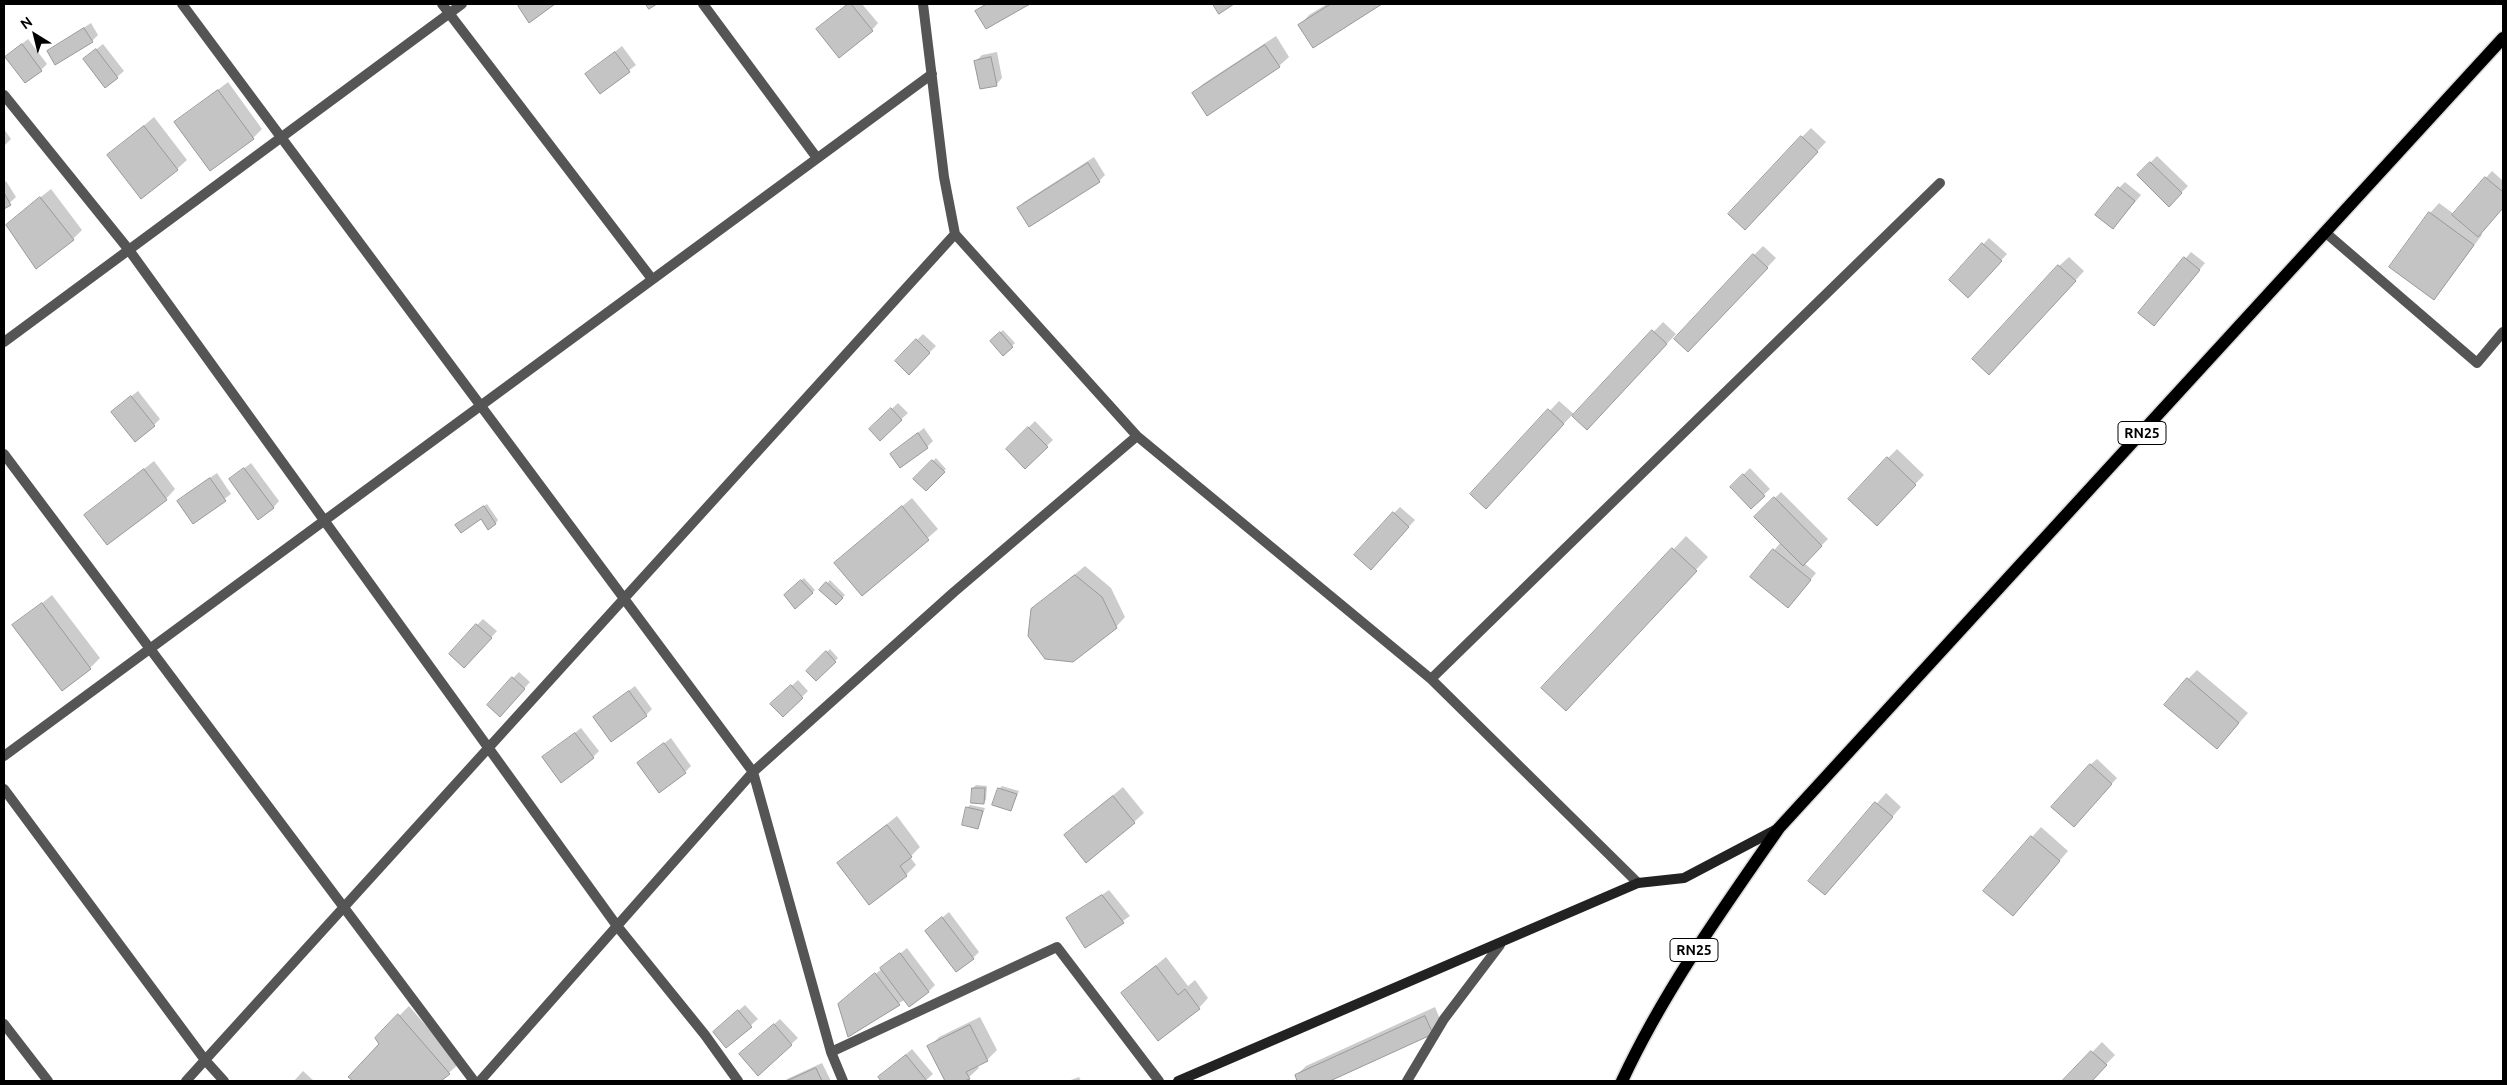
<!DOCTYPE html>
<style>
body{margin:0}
#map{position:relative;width:2507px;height:1085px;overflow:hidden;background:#fff;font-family:Ubuntu,sans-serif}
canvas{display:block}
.frame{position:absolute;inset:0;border:5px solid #000;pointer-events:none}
.north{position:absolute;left:10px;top:10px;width:50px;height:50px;-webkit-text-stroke:4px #fff;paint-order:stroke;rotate:324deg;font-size:14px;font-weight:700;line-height:20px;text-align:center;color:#000}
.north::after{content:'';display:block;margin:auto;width:18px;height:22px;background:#000;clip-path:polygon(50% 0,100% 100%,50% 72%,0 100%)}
</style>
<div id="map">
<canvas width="2507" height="1085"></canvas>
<div class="frame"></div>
<div class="north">N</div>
</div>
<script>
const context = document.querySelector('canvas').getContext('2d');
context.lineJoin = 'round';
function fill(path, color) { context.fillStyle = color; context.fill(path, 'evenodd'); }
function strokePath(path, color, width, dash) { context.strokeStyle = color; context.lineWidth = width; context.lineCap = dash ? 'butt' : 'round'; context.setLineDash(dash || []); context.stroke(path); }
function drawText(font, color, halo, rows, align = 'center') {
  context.font = font + ' Ubuntu,sans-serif'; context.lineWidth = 5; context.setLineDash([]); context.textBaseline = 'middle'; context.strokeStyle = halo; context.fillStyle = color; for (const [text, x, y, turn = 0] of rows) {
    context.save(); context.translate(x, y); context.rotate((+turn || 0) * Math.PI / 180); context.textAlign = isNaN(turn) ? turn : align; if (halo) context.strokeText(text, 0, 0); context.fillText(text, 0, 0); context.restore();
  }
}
fill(new Path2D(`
 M848,4H862L878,23L872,30L818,29Z
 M1028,4L986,27L977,11L985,4Z
 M1327,4H1379L1313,46L1300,25L1309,15Z
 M91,23L98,35L92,41L48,51Z
 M1276,36L1289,57L1279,66L1194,93L1203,84Z
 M28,39L47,64L41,70L13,51Z
 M103,44L124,71L117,77L84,59Z
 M622,46L636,65L600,93L587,74Z
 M997,52L1002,78L996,85L976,61L982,55Z
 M228,82L262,129L253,138L176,122Z
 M154,117L187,160L177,169L109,155Z
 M1811,128L1826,142L1755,219L1802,137Z
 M4,129L11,139L4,146Z
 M2157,156L2188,186L2169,205L2138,175Z
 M1094,157L1105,175L1099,181L1018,208L1024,202Z
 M2492,171L2503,181V207L2481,233L2482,235L2434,298L2430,213L2439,203L2454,214Z
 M6,181L16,197L4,208V183Z
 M2125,182L2141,195L2119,221V188Z
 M51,189L82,230L73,239L18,215Z
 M1989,238L2007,254L1974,290L1950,280Z
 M1763,246L1776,258L1698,341L1754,255Z
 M2191,252L2205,263L2160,318L2140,313Z
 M2069,257L2084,271L1999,364L2059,266Z
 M1663,322L1676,334L1587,428L1572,415L1496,497L1472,494L1559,401L1575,415Z
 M1003,330L1015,343L1003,354L991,341Z
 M923,334L936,346L909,373L896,361Z
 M138,391L160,419L154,425L119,406Z
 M898,403L908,413L880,439L871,429Z
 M1035,421L1053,440L1025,467L1007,449Z
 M924,428L933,441L927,447L891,454Z
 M1897,449L1924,475L1877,524L1888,458Z
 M936,458L946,469L926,489L915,478Z
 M154,461L175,489L166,499L86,515Z
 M251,463L279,501L273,508L231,479Z
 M1750,468L1770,489L1751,507L1731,487Z
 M217,473L231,494L194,522L185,495Z
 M1781,492L1828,539L1804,563L1816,573L1794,601L1752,577L1781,542L1756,517Z
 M912,498L938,529L862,595L845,554Z
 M487,504L498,520L496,523L488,528L481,518L460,522Z
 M1400,507L1415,520L1377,562L1394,513Z
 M1686,536L1708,557L1578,696L1543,688Z
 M1085,566L1111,588L1125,617L1116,627L1033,609Z
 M804,578L815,590L812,593L788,592Z
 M830,580L845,595L836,604L821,590Z
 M52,595L100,658L90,668L14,626Z
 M483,619L497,631L471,660L477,625Z
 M830,649L838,658L816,679L808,671Z
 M2197,670L2248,713L2217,748L2188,679Z
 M519,672L530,682L506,709L513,678Z
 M798,680L808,691L783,716L772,704Z
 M635,686L652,709L646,715L594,717Z
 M581,728L599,751L593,757L543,758Z
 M671,738L691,766L685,772L639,763Z
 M2097,759L2117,778L2080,819L2090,765Z
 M976,785L987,786L986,800L983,803L973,788Z
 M1002,786L1019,791L1011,809L999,789Z
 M1123,787L1144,813L1134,822L1065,835Z
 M1886,793L1901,807L1825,894L1810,880Z
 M970,805L985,808L978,827L967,808Z
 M897,816L920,847L910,857L916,865L906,875L838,863Z
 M2041,827L2068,851L2022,905L2032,837Z
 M1109,890L1130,916L1086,947L1068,918Z
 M949,912L979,952L973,958L926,931Z
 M907,948L935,985L929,991L904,1000L849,1035L839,1004Z
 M1166,957L1188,986L1195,980L1208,998L1199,1008L1122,993Z
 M745,1005L758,1019L727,1046L721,1026Z
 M409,1006L459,1064L439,1081H355L350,1077L381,1044L377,1038Z
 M1435,1007L1442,1024L1432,1033L1327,1081H1299L1296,1076L1306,1066Z
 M980,1017L997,1050L987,1060L977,1065L979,1068L969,1077L961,1081H946L929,1047L939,1037Z
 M780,1019L798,1038L758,1074L747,1048Z
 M2102,1042L2115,1055L2090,1081H2064Z
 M912,1049L933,1074L925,1081H883L880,1077Z
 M822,1063L831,1081H785L787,1079Z
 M303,1071L314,1081H294Z
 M1079,1077L1081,1081H1068Z`), '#0003');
const building = new Path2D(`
 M521,4H555L529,23L518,6Z
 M646,4H657L649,9Z
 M848,4H851L873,31L839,58L816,29Z
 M987,4H1030L986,29L975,11Z
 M1213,4H1234L1219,14Z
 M1331,4H1382L1313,48L1298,25Z
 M84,28L93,42L55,65L47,51Z
 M22,44L42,71L25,83L5,57Z
 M1265,45L1280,67L1207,116L1192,93Z
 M96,49L118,78L105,88L83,59Z
 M615,52L630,72L600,94L585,74Z
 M991,57L997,86L980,89L974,61Z
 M218,90L254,139L210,171L174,122Z
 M144,126L178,170L141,199L107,155Z
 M1801,136L1818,152L1745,230L1728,214Z
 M2150,162L2182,193L2169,207L2137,175Z
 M1088,163L1100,182L1029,227L1017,208Z
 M2485,177L2503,192V208L2478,237L2452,215Z
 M2118,187L2135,201L2113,229L2095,215Z
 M4,193L11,205L4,209Z
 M40,197L74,240L36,269L6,225Z
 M2429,212L2474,245L2434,300L2389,267Z
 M1982,243L2002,261L1968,298L1949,280Z
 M1753,254L1768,268L1688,352L1674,339Z
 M2184,257L2200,270L2154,326L2138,313Z
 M2058,265L2076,281L1989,375L1972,359Z
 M1652,330L1667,344L1587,430L1572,416Z
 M1000,332L1013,347L1003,356L990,341Z
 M916,339L930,353L909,375L895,361Z
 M131,396L155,426L135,442L111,412Z
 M891,408L902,420L880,441L869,429Z
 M1548,409L1564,424L1486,509L1470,494Z
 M1028,427L1048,447L1025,469L1006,449Z
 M918,433L928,448L900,468L890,454Z
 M1887,457L1916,485L1877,526L1848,499Z
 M932,460L945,472L926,491L913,479Z
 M244,468L274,508L258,520L229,479Z
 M144,469L167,500L107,545L84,515Z
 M1743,474L1765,496L1751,509L1730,487Z
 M210,478L226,501L193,524L177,501Z
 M1774,497L1822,546L1803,566L1754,517Z
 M484,506L496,524L488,530L481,519L461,533L455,525Z
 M902,506L929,540L862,596L834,563Z
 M1393,512L1409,527L1371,570L1354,555Z
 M1672,548L1697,571L1566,711L1541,688Z
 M1773,549L1811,580L1788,608L1750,577Z
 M1075,575L1102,597L1117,628L1073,662L1045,659L1028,636L1031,609Z
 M801,580L813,593L795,609L784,595Z
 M826,582L843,598L836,605L819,590Z
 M42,603L91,669L62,691L12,625Z
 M476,624L492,638L464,668L449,654Z
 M826,651L836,662L816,681L806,671Z
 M512,677L525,689L500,717L487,705Z
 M2187,678L2239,723L2217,749L2164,705Z
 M791,685L803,698L783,717L770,704Z
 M629,691L647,716L611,742L593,717Z
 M575,733L594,758L561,783L542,757Z
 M664,743L686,773L659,793L637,763Z
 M2090,764L2112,784L2074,827L2051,807Z
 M972,788H985L984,804L971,803Z
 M998,788L1017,794L1011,811L992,805Z
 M1113,796L1135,823L1086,863L1064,835Z
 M1875,802L1893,817L1825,895L1808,881Z
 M966,807L983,811L978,829L962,825Z
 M887,825L912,857L900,866L907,876L869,905L837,863Z
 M2031,836L2060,861L2013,916L1983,891Z
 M1102,895L1124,923L1085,948L1066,918Z
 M942,917L974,959L956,972L925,931Z
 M900,953L929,992L909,1007L880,968Z
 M1156,966L1178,995L1185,989L1200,1009L1158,1041L1121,993Z
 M875,973L900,1005L848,1037L838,1004Z
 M738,1010L752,1027L726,1048L713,1032Z
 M398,1014L450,1074L441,1081H353L348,1077L379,1044L375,1038Z
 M1425,1016L1433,1034L1330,1081H1297L1295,1075Z
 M774,1024L792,1045L758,1076L739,1054Z
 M970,1025L988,1061L966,1072L970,1079L964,1081H945L927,1046Z
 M2091,1051L2107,1065L2092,1081H2062Z
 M906,1055L927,1081H881L878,1077Z
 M816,1068L822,1081H787Z`);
fill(building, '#c4c4c4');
strokePath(building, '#999', 1);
const primary = new Path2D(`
 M1622,1081C1664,991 1722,910 1779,828L2503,38`);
strokePath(primary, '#dbdbdb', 15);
strokePath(new Path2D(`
 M182,4L753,772L831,1052L843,1081
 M442,4L652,279
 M703,4L817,158
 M4,95L129,250L617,926L705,1035L738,1081
 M2326,233L2477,363L2503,332
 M4,342L462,4
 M1137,436L1431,679L1638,883
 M4,454L474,1081
 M1431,679L1940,183
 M4,756L932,74
 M4,789L205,1060L224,1081
 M4,1024L48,1081
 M831,1052L1057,947L1159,1081
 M186,1081L955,234
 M480,1081L753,772L954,592L1137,436L955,234L944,177L923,4
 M1407,1081L1444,1019L1500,945`), '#555', 10);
strokePath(new Path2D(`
 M1178,1081L1638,883L1684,878L1779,828`), '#222', 10);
strokePath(primary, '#000', 12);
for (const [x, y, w] of [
 [2142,433,48],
 [1694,950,48]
]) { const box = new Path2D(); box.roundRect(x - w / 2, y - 11.5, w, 23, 4); context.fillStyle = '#fff'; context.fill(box); strokePath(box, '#000', 1); }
drawText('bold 14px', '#000', null, [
 ["RN25",2142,433],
 ["RN25",1694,950]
]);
</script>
